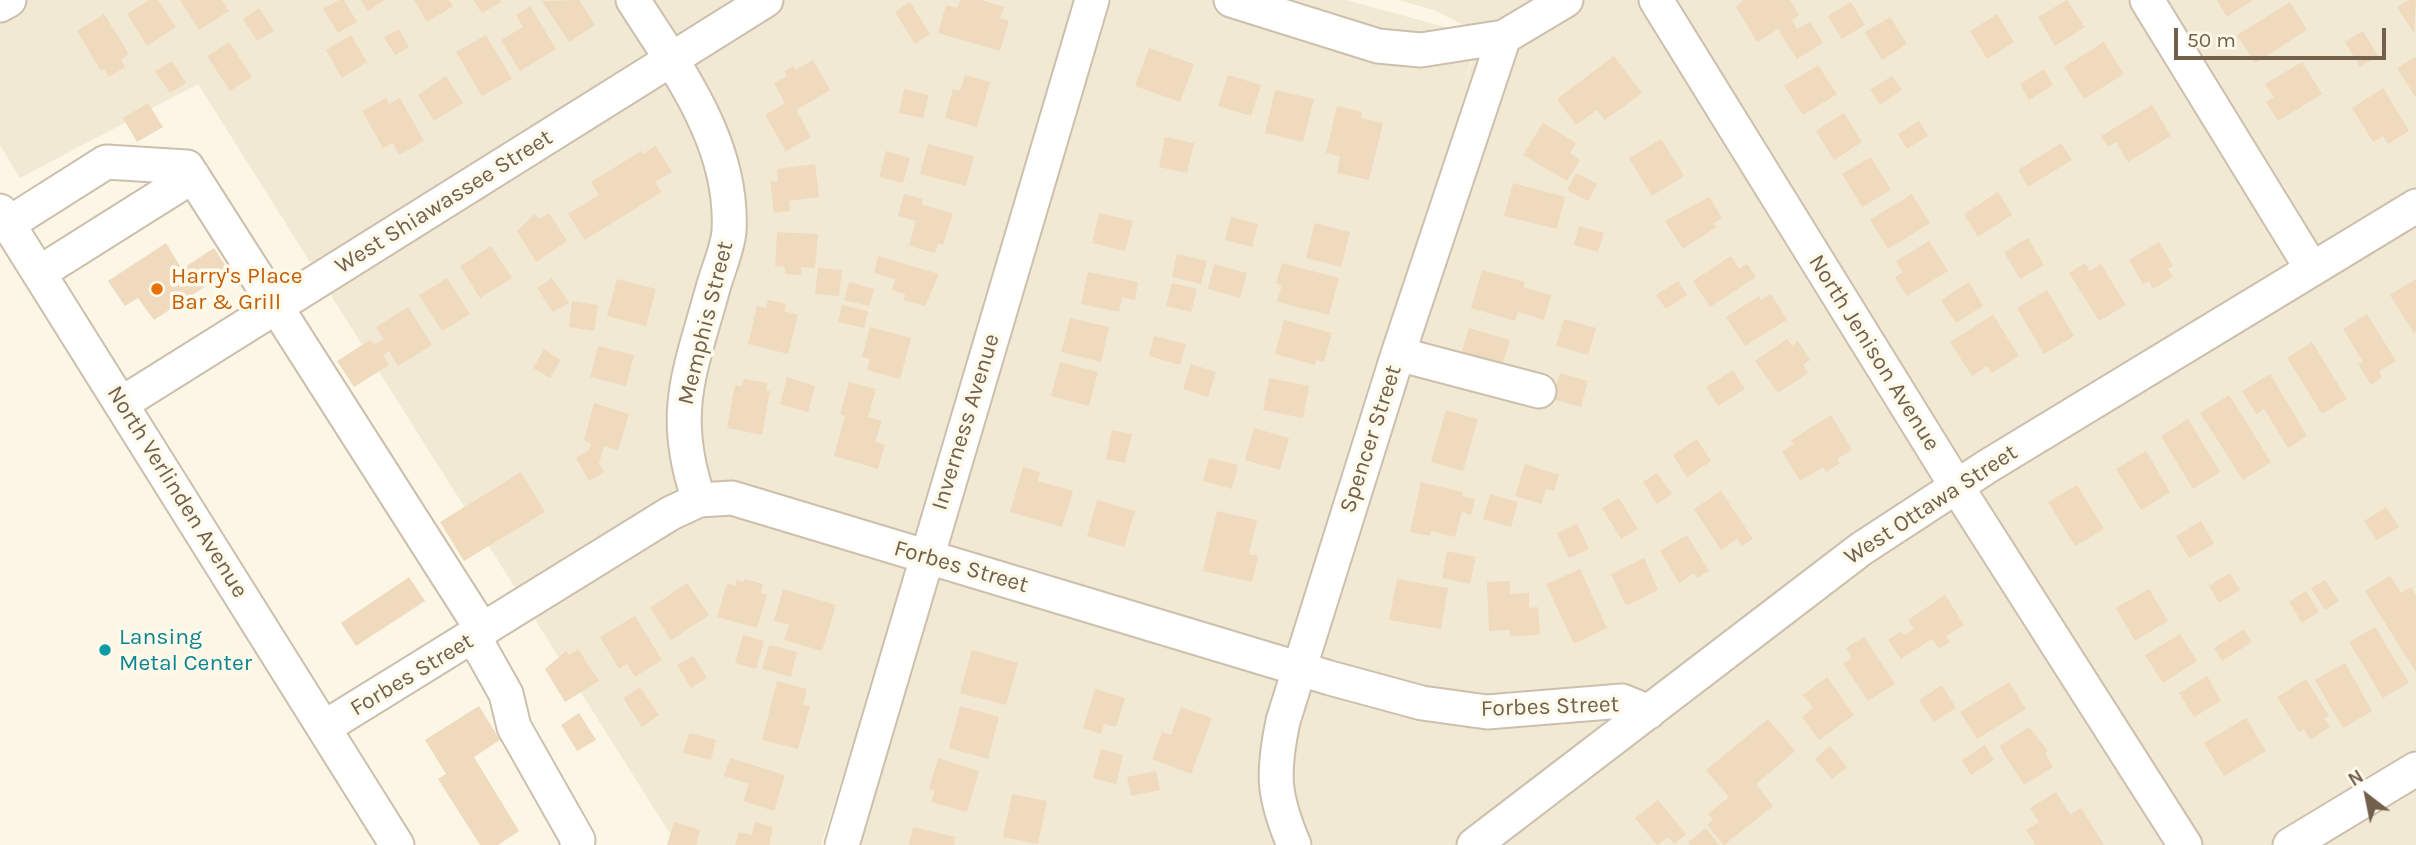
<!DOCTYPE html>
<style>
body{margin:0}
#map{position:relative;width:2416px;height:845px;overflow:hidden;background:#fbf6e5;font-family:Karla,sans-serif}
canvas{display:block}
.north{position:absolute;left:2332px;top:761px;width:70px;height:70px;-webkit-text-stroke:5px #fefaeb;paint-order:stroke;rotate:328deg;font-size:19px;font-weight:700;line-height:28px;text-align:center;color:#72604b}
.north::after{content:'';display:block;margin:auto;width:24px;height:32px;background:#72604b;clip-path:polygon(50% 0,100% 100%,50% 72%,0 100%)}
.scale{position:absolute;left:2174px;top:28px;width:212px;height:32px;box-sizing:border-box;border:4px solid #72604b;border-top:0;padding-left:9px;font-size:21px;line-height:24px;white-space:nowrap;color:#72604b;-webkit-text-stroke:5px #fefaeb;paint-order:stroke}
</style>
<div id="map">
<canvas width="2416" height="845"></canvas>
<div class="north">N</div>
<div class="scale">50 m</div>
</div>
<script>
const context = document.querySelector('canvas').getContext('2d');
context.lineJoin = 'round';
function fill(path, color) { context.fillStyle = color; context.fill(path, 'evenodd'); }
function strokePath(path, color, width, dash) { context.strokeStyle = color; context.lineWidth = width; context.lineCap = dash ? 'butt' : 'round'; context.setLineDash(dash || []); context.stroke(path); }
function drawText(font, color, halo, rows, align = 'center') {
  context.font = font + ' Karla,sans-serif'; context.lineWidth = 7; context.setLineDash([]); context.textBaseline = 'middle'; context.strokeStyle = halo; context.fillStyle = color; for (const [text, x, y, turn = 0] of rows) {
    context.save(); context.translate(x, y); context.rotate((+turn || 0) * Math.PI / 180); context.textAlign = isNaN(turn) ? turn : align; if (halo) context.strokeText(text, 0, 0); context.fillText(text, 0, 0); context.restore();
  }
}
fill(new Path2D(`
 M0,0H1108L940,470L821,845H677L198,84L20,178L0,145Z
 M1109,0H1346L1478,36L1464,86L1481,34L1434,10L1398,0H2416V845H826Z`), '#f2e9d4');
fill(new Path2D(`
 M149,0H158L176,27L147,46L127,14Z
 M180,0H222L229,11L199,30Z
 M339,0H344L357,22L338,33L323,9Z
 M361,0H385L368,11Z
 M414,0H449L453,6L427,22Z
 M473,0H500L501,2L482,13Z
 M579,0L595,25L569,42L542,1Z
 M960,0H981L1004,7L1000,18L1009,21L1000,51L938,33L946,5L957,8Z
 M1743,0H1790L1799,15L1792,20L1797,29L1810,22L1823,43L1797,59L1778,29L1757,42L1736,7Z
 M2067,0L2085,27L2055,46L2038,17Z
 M2217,0H2253L2227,17Z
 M2409,0H2416L2414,33L2397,7Z
 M910,2L930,34L915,44L895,12Z
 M1851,2L1865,25L1842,39L1828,16Z
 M2290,2L2307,30L2255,63L2237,35Z
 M530,6L556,49L520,71L501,40L523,27L516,15Z
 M259,8L274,31L257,41L243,19Z
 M104,14L129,54L121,59L125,67L109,77L104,69L101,71L77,31Z
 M1997,14L2014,42L1987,59L1970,31Z
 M1890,17L1907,44L1882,60L1865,32Z
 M399,29L409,47L395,55L384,37Z
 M2363,31L2378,56L2360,67L2345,42Z
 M351,35L367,62L342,78L326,50Z
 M486,35L512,79L482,96L456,52Z
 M229,42L252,77L230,91L207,56Z
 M2104,42L2124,74L2084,99L2064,67Z
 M1149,48L1194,64L1180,102L1135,86Z
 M1614,56L1642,93L1605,120L1597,110L1576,125L1557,99Z
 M2416,57V98L2397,68Z
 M813,60L830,90L796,110L811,137L786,151L765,115L785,103L774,83L787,76L784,71L793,66L795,70Z
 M172,61L186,83L170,93L155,71Z
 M2302,62L2322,94L2278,121L2266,102L2274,97L2265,84Z
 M1818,65L1837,94L1803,115L1784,86Z
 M2044,69L2053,85L2029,100L2020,84Z
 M965,75L990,82L977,127L945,118L953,89L960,91Z
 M1228,75L1261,85L1251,116L1218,106Z
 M446,76L463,103L434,121L418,95Z
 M1892,76L1902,90L1880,105L1870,90Z
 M2383,88L2409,131L2388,144L2383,136L2373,142L2352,108Z
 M904,89L929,95L923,118L899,113Z
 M1275,90L1314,99L1303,142L1265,133Z
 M386,98L389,104L400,98L424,141L399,155L393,143L383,148L362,111Z
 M148,103L163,127L137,142L123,118Z
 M2152,105L2171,136L2128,162L2116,142L2108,147L2101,136Z
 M1337,106L1362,112L1361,118L1383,123L1369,180L1337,173L1340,156L1326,153Z
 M1844,113L1862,142L1834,160L1816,131Z
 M1919,121L1928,136L1907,149L1898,134Z
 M1543,123L1576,143L1570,153L1580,160L1567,181L1523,155Z
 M1165,137L1194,143L1187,173L1159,167Z
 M1661,139L1684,176L1652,196L1629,158Z
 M2061,143L2072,160L2028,187L2018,170Z
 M928,144L974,156L966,186L920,174Z
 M656,146L672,172L655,182L662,192L585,240L568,214L599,195L591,182L641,151L643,154Z
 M886,151L910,158L903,183L879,177Z
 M1871,157L1891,190L1862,207L1842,174Z
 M815,164L819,197L789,201L790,211L774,213L770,182L778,181L777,169Z
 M1576,173L1597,184L1588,201L1567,190Z
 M1513,183L1565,197L1557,229L1504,216Z
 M1998,192L2012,215L1978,237L1964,214Z
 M904,194L923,199L922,205L953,213L943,245L938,243L935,253L909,246L916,221L898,216Z
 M1912,194L1930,223L1888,249L1870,220Z
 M1709,197L1722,218L1714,223L1716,227L1683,249L1665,221Z
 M549,213L567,241L536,262L517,231L535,214L539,219Z
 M1099,213L1133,221L1125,251L1092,243Z
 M1231,217L1258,224L1252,247L1225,240Z
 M1315,223L1350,232L1341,267L1306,258Z
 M1579,226L1604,233L1598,252L1574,245Z
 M777,232L818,234L815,268L801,267V275L785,274V267L775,266Z
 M2028,238L2044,265L2020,279L2004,252Z
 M1929,241L1948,271L1907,296L1895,277L1903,272L1896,261Z
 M2159,242L2173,266L2168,269L2173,277L2153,289L2149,281L2143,284L2129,260Z
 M166,243L182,269L214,248L229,271L154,320L138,298L125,306L108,281Z
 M491,246L512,278L480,298L460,266Z
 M1177,254L1207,261L1201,284L1172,277Z
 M878,256L939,274L925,306L904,300L905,294L892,290L895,279L874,273Z
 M1731,256L1739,269L1747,264L1756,277L1710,307L1693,281Z
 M1282,263L1339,278L1329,315L1277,302L1282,285L1276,283Z
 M2085,263L2090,271L2101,264L2126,305L2099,321L2069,273Z
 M1214,264L1247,273L1240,298L1208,289Z
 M818,268L842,270L839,296L815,294Z
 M1482,270L1525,282L1523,287L1551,295L1544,320L1518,312L1515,321L1471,308Z
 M1088,272L1138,282L1135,300L1122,297L1119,312L1081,304Z
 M447,278L470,314L442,331L419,295Z
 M552,278L569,303L553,312L537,288Z
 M617,279L656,289L646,326L607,316Z
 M2416,279V331L2414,333L2390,295Z
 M1678,281L1687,295L1666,309L1656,295Z
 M849,282L874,289L869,306L844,300Z
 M1969,282L1983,306L1956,323L1941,300Z
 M1172,283L1197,289L1191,312L1166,306Z
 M2047,290L2074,336L2044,354L2017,308Z
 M1771,294L1787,320L1745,346L1726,317L1759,296L1761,300Z
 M768,300L786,304L784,311L798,315L788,354L748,344L757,306L766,308Z
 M572,301L598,305L594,331L569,327Z
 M842,305L868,311L864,328L838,322Z
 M408,307L432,345L398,366L389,351L383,355L389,365L354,387L337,361L370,340L374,345L384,339L376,327Z
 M2367,314L2396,361L2379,371L2382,377L2371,385L2358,364L2363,362L2343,329Z
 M1993,315L2019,356L1992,373L1987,366L1972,376L1950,342Z
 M1070,318L1109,327L1101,362L1061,352Z
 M1564,319L1596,328L1588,355L1556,346Z
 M1284,320L1332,333L1324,362L1316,360L1315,365L1275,354Z
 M870,327L911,338L900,379L867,370L870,359L862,357Z
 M1469,328L1510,340L1500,373L1459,361Z
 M1154,336L1186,344L1180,365L1149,356Z
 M1787,339L1792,346L1798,341L1810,360L1803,365L1808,373L1778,393L1755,361Z
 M2312,342L2347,399L2322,414L2287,358Z
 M598,346L634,355L626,386L590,377Z
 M544,349L561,360L550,378L533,368Z
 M1060,362L1098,372L1089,406L1051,396Z
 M1191,364L1216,372L1208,397L1183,389Z
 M1733,370L1745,389L1718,406L1706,387Z
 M1560,373L1588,381L1581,407L1552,399Z
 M2270,374L2307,436L2288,448L2264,409L2256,414L2242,391Z
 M787,377L815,386L808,412L780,404Z
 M1269,378L1309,386L1303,418L1263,410Z
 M744,379L768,383L766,391H770L762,435L727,428L735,385L742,387Z
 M849,382L876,389L868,417L882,421L875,442L885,445L878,469L834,456L845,416L840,414Z
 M2229,395L2271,462L2243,480L2200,413Z
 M594,403L629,414L618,450L604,446L599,463L604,472L589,481L576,458L589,450L591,444L584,440Z
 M1446,410L1478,419L1463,471L1431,462Z
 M1831,415L1852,450L1837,459L1840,463L1826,472L1823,467L1800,481L1782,451L1794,444L1791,440Z
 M2188,419L2220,472L2193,489L2161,436Z
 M1254,428L1289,438L1280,470L1245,460Z
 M1112,430L1132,434L1125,463L1106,459Z
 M1697,439L1711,461L1687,477L1673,455Z
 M2146,451L2170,492L2141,510L2116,469Z
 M1209,458L1238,465L1232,489L1203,481Z
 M1525,464L1559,475L1554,491L1546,489L1541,504L1515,496Z
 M1023,467L1040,472L1038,481L1073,491L1062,527L1010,512Z
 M521,472L545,512L464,561L440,522Z
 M1657,473L1672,494L1657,504L1643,482Z
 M1421,482L1463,492L1462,496L1475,499L1471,515L1462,512L1455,537L1431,531L1430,536L1410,532Z
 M2077,485L2104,529L2075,546L2048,502Z
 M1721,491L1753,539L1742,546L1737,539L1721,550L1694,509Z
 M1490,494L1518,502L1511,527L1483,519Z
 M1619,498L1638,529L1621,539L1602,508Z
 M1097,500L1135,511L1124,547L1087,536Z
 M2386,507L2399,527L2377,540L2364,521Z
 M1217,511L1257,520L1249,554L1258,556L1252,582L1203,571Z
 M2201,521L2214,544L2189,558L2176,536Z
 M1577,524L1589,549L1569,558L1557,533Z
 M1687,535L1709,571L1697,578L1694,573L1679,583L1660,551Z
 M1447,551L1476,557L1470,584L1442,578Z
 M1644,558L1658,590L1626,606L1611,574Z
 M1580,569L1607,628L1574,644L1546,584Z
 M2230,573L2240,590L2219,603L2209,586Z
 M2390,576L2401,593L2411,587L2416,595V672L2365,591Z
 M409,577L425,601L356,646L341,623Z
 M745,579L763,584L761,593L767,595L757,628L717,617L727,583L735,586L737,580L744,582Z
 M1397,579L1448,588L1441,629L1389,620Z
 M2325,580L2339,601L2325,610L2311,588Z
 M1510,581V594L1529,593V608L1538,607L1540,635L1510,636V630L1489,631L1487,582Z
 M687,583L709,615L671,640L650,608Z
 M783,589L836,605L822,651L784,640L789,625L774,621Z
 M2149,589L2168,621L2135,641L2116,608Z
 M2306,591L2319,612L2302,623L2289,602Z
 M1945,595L1964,625L1946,636L1950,642L1939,649L1932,639L1901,659L1888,640L1901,631L1904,635L1914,629L1908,620Z
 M635,616L662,660L635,677L627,664L619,669L600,637Z
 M2375,627L2409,683L2383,698L2349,642Z
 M2244,629L2252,642L2222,661L2214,648Z
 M2180,634L2197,661L2163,683L2145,655Z
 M743,635L764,641L756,669L735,663Z
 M1864,637L1895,684L1868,701L1843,663L1852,658L1846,648Z
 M769,645L797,652L791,677L762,669Z
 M578,649L599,681L565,702L545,669L566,651L569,655Z
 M972,650L1018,663L1006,705L960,693Z
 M693,656L707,678L691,688L677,665Z
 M2345,663L2372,711L2343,728L2315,680Z
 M2207,676L2221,701L2194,717L2179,693Z
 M1827,677L1854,715L1819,740L1802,717L1813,708L1803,695Z
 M2306,679L2329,716L2324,718L2330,727L2310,740L2304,729L2299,732L2277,697Z
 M777,681L807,689L803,705L810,706L798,749L762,740Z
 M2009,682L2026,709L1977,739L1960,712Z
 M1942,685L1956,708L1934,722L1919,700Z
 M640,687L659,715L642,727L623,698Z
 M1095,689L1125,698L1116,727L1104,724L1101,734L1083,728Z
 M479,706L500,740L474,757L519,831L498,845H480L438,779L446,774L425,740Z
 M960,706L999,717L988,759L949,748Z
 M1181,707L1212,718L1191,774L1152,759L1162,732L1171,735Z
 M579,713L596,740L577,751L561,725Z
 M2246,718L2266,751L2224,776L2204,743Z
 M1768,719L1795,751L1756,784L1773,806L1724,845L1707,825L1713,820L1708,814L1729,797L1706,770Z
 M2029,727L2048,751L2045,753L2053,767L2024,785L1999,746Z
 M689,733L716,740L711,760L683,753Z
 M1985,745L1994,760L1971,775L1962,760Z
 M1830,746L1847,767L1832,779L1815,759Z
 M1101,749L1123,755L1116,784L1093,778Z
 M730,758L785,775L774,811L743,801L749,784L724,776Z
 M938,758L979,771L967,812L931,802L935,790L929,789Z
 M1156,771L1160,790L1131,796L1127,777Z
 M2056,792L2070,815L2081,808L2104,845H2036L2026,830L2039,822L2030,808Z
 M1012,794L1047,801L1038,844L1003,837Z
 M1658,800L1686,834L1674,844L1668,837L1657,845L1635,818Z
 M674,822L700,830L696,845H667Z
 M755,822L773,827L769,845H735L739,832L752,835Z
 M913,827L956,837L954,845H909Z
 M1706,828L1719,845H1690L1688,842Z`), '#efdabe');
const minor = new Path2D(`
 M633,0C678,71 734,143 729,232C727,250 718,270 713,288C690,372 669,413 699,500
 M1231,0L1378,46L1421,50L1504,37L1566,0
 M1656,0L1957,487L2185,845
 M2147,0L2312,269
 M0,5L9,0
 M0,211L397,845
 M8,224L106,162L187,167L483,631
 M39,273L193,176
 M1398,354L1539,391
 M121,404L766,0
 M474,637L506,694L514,727L578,840L577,845
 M325,727L671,513L699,500L732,498L1330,678L1422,703L1487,712L1622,701L1649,712
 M842,845L1092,0
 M1294,845C1273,795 1272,774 1283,721L1398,354L1504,37
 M1474,845L1861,549L1988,466L2416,206
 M2290,845L2416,769`);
strokePath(minor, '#ccbfac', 37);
strokePath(minor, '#fff', 33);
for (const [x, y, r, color] of [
 [157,289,7,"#e8710a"],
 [105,650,7,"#0f9aa8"]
]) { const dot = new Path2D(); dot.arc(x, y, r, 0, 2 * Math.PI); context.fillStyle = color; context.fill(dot); strokePath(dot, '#fefaeb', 2.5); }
drawText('23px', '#72604b', '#fefaeb', [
 ["West Shiawassee Street",444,202,-32],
 ["Memphis Street",706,323,-76],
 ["North Jenison Avenue",1874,353,58],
 ["Inverness Avenue",966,422,-73],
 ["Spencer Street",1371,439,-72],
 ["North Verlinden Avenue",177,492,58],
 ["West Ottawa Street",1931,505,-33],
 ["Forbes Street",961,567,16],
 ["Forbes Street",412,675,-31],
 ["Forbes Street",1550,707,-2]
]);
drawText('23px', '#c56008', '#fefaeb', [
 ["Harry's Place",171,276],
 ["Bar & Grill",171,302]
], 'left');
drawText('23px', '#0d838f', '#fefaeb', [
 ["Lansing",119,637],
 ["Metal Center",119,663]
], 'left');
</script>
